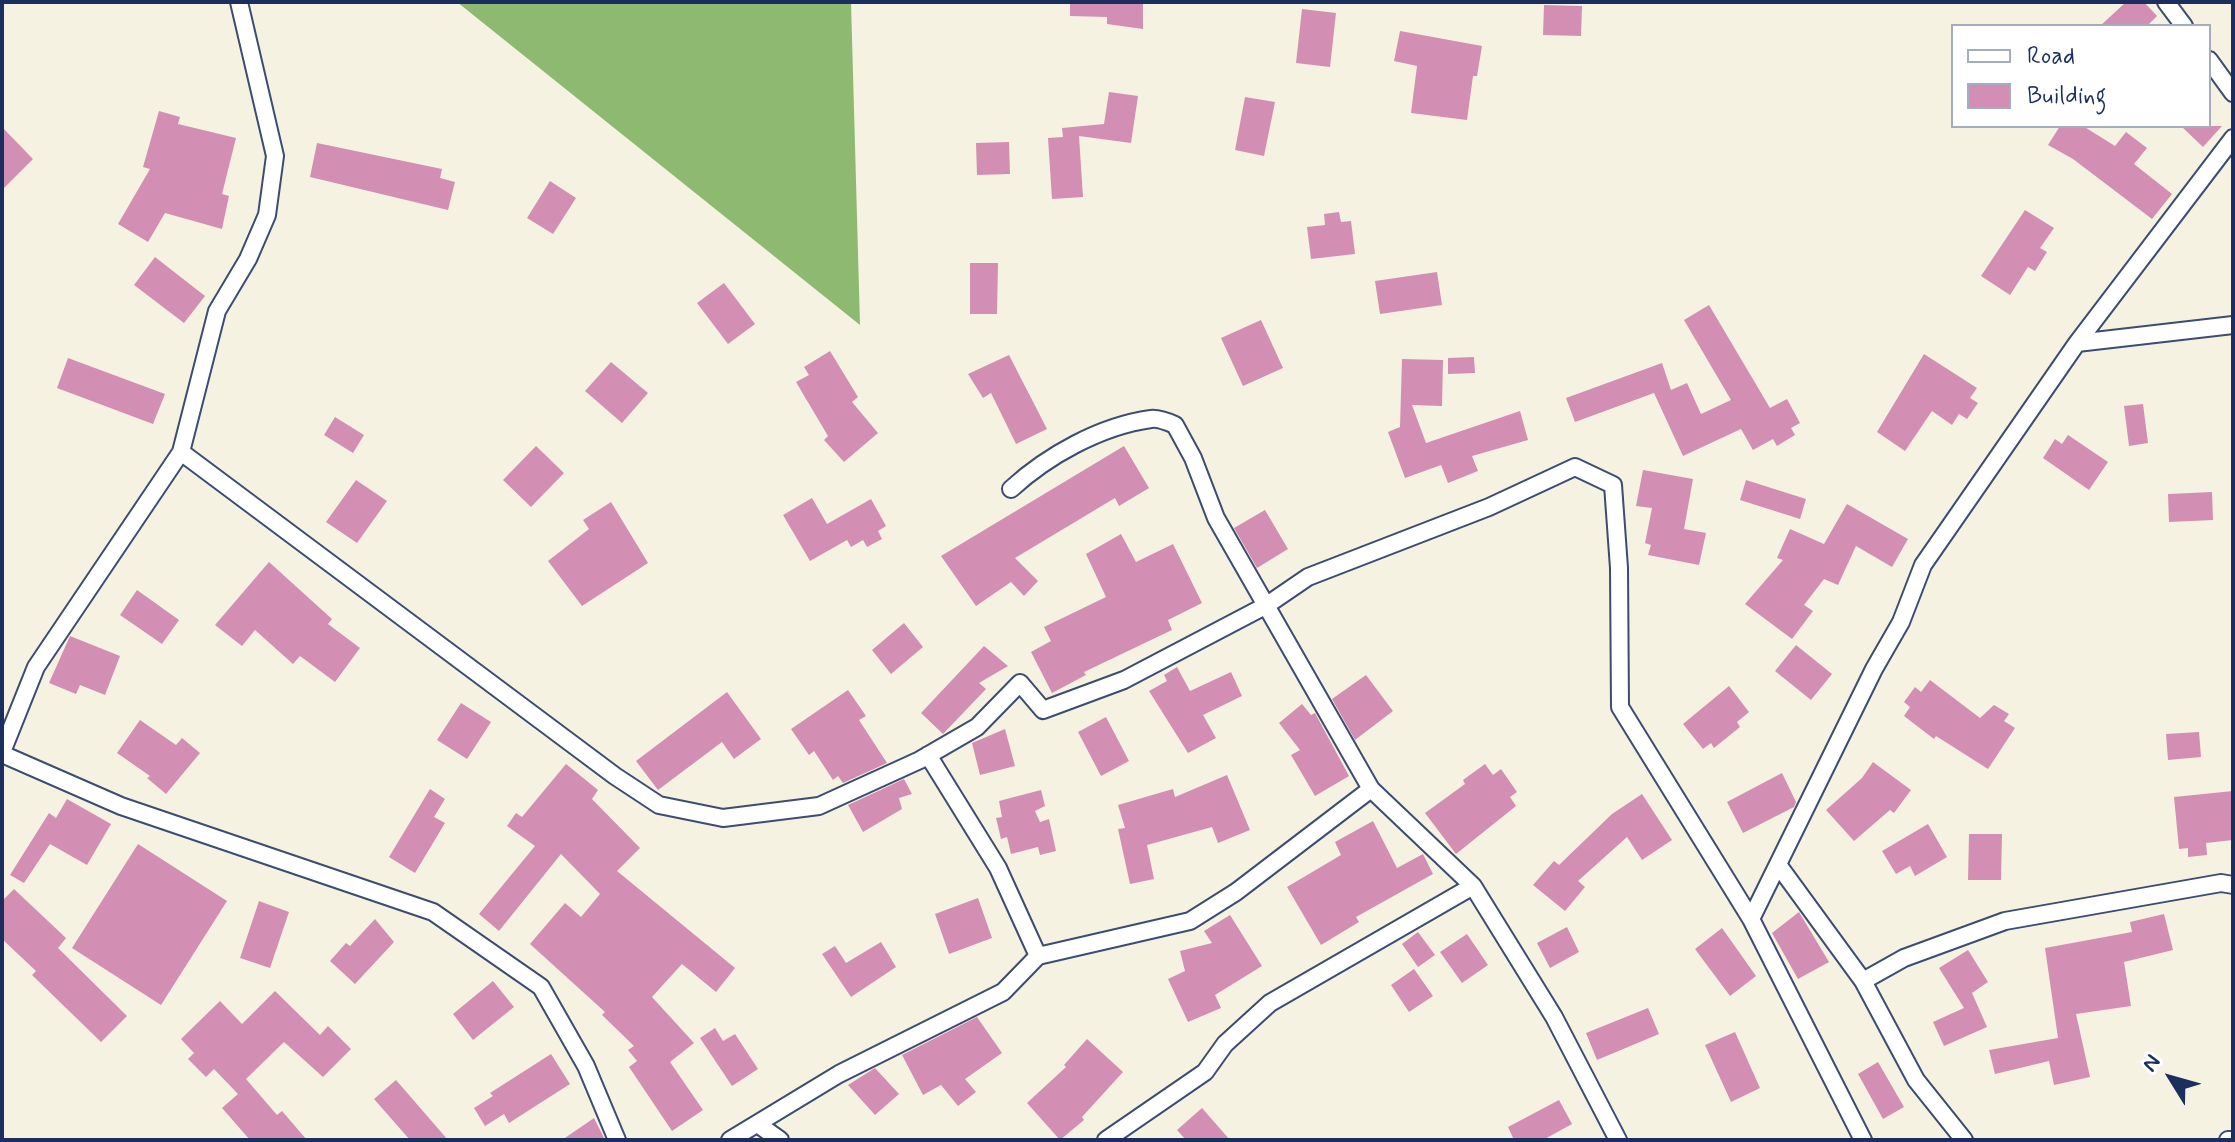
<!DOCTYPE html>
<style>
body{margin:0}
#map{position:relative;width:2235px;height:1142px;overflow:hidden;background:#f5f2e2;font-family:Mynerve,sans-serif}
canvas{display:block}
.frame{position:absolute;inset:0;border:4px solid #1b2f5e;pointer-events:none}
.legend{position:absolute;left:1951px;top:24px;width:260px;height:104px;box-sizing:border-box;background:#fff;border:2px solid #a4acbf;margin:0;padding:10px 14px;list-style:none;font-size:24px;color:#1b2f5e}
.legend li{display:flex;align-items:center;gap:16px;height:40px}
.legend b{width:40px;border:2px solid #a4acbf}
.north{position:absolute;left:2131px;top:1038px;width:80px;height:80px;-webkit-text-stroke:6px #fff;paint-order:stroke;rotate:307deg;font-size:22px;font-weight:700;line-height:32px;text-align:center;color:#1b2f5e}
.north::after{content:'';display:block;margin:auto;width:28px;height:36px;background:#1b2f5e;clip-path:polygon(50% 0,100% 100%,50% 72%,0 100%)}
</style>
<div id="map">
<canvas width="2235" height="1142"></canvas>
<div class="frame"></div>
<ul class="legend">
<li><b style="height:10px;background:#fff"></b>Road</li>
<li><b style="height:22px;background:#d38eb4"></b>Building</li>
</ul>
<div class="north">N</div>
</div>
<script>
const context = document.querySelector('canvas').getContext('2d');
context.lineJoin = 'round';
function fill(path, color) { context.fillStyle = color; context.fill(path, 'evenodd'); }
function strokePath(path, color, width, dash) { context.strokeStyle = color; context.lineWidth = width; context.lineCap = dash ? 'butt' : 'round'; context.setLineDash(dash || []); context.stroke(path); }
fill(new Path2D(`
 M457,2H851L860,325Z`), '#8eb971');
fill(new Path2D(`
 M1070,2H1143V29L1107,24V17L1070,16Z
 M2126,2H2144L2157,16L2147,26H2100Z
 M1544,5L1582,6L1581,36L1543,35Z
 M1302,9L1336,13L1330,67L1296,63Z
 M1400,31L1482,46L1477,76H1473L1467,120L1411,113L1417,66L1394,61Z
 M1109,92L1138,96L1131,143L1079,136L1083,197L1052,199L1048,138L1063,137L1062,128L1104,124Z
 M1245,97L1275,102L1264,156L1235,150Z
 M159,111L180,117L178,124L236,138L222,194L229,196L222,229L165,213L148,242L118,224L150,169L143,167Z
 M2060,126H2083L2115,146L2126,132L2147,148L2134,164L2172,194L2152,219L2073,159L2048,145Z
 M2181,126H2222L2203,147Z
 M2,127L33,159L2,190Z
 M1009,142L1010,174L977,175L976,143Z
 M317,143L442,169L440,178L455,182L448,210L310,177Z
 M550,181L576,198L553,234L527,218Z
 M2025,210L2054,228L2040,248L2047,252L2035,271L2028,267L2010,295L1981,276Z
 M1339,212L1341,222L1351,221L1355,254L1311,259L1307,227L1325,225L1324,214Z
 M155,257L205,296L184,323L134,285Z
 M970,263H998L997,314H970Z
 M1437,272L1442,305L1380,314L1375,281Z
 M724,283L755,324L728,344L697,303Z
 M1709,305L1770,408L1787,399L1800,423L1791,428L1795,435L1777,446L1773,439L1753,450L1741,429L1683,456L1654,393L1575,422L1566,398L1662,363L1671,390L1687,383L1701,414L1731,400L1684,320Z
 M1261,320L1283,368L1243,386L1221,338Z
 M830,351L858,397L852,402L878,433L844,462L824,440L828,436L796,382L809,375L804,367Z
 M1924,354L1977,388L1970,398L1978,403L1967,419L1959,414L1952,425L1932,411L1905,451L1877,432Z
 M1009,355L1047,429L1016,444L991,393L983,398L968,374Z
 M1474,357L1475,373L1448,374V358Z
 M68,358L165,394L153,424L57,388Z
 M1402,359L1443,360L1442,406L1412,405L1426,443L1520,411L1528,440L1472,456L1478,471L1448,483L1441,465L1405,478L1388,432L1400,427Z
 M611,362L648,393L622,423L585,391Z
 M2143,404L2148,443L2129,446L2124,406Z
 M335,417L364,435L353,453L324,435Z
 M2068,435L2108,462L2089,490L2043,458L2055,439L2062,444Z
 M536,446L564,473L531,507L503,480Z
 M1124,446L1149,488L1119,506L1115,498L1015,558L1038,581L1024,596L1011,582L976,606L941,556Z
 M1643,470L1693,479L1684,529L1706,533L1699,565L1648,555L1651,545L1645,543L1652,508L1636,506Z
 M356,480L387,501L357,543L326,522Z
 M1746,480L1806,499L1800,519L1740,500Z
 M2212,492L2213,520L2169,522L2168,494Z
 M812,498L827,524L871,499L886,526L878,531L882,539L867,547L863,540L851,547L847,540L810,561L783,515Z
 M611,502L648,563L582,606L548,561L589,529L583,520Z
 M1847,504L1908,539L1892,567L1856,546L1838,585L1824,579L1804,605L1813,611L1792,639L1745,604L1783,560L1777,558L1790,529L1824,544Z
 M1265,510L1288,549L1257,568L1234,528Z
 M1121,534L1136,562L1173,544L1202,603L1168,620L1172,630L1084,672L1086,675L1052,693L1031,652L1051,641L1044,627L1106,597L1086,554Z
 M269,562L332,619L328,624L360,648L335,682L300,656L293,664L255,630L242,646L215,625Z
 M137,590L179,620L162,644L120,615Z
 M904,623L923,647L891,674L872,650Z
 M70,636L120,656L105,695L80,685L76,694L49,683Z
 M1796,645L1832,674L1811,700L1775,671Z
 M984,646L1008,666L979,683L986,689L943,734L921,713Z
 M1177,667L1190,691L1231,672L1242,696L1203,715L1216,738L1188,753L1149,691L1167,681L1164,675Z
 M1366,675L1393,711L1355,740L1332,699Z
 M1930,680L1980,718L1994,705L2009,714L2004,721L2015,728L1988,769L1936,736L1934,739L1904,716L1910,707L1904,702L1915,687L1921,692Z
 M1729,686L1749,712L1737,722L1740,727L1714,748L1711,743L1703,749L1683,724Z
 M848,690L866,716L859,720L887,763L843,783L838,776L833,780L814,751L809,755L791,729Z
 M727,692L761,739L734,759L722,742L658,790L636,761Z
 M461,703L491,722L467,759L437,740Z
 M1302,704L1311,715L1315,713L1349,776L1315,796L1291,755L1300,750L1279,723Z
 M1106,717L1129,761L1101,776L1078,732Z
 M140,720L176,745L182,738L200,753L166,794L147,778L150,776L117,753Z
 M1005,729L1015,766L980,775L972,743Z
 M2199,732L2201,757L2168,760L2166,734Z
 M1873,762L1911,790L1894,813L1890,810L1854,841L1826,810L1862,778Z
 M566,764L598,790L592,799L640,848L617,871L735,968L716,992L682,964L652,997L694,1043L670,1062L703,1110L672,1131L629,1067L637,1061L628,1050L634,1046L602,1015L605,1012L530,944L565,903L581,917L600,894L561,854L499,931L479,914L535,846L507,826L516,813L522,817Z
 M1485,764L1493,775L1501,769L1517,792L1510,797L1516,806L1456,854L1425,813L1465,784L1463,780Z
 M1782,773L1796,802L1794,807L1743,833L1727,802Z
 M1227,775L1250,830L1218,843L1212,827L1147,845L1154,879L1130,884L1118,829L1125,828L1118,805L1173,789L1175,797Z
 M904,779L912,794L899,798L902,809L863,832L848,805Z
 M430,789L445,799L434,817L445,823L415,873L389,857Z
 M1041,790L1045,806L1035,811L1040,822L1049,819L1056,851L1040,855L1038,847L1011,854L1007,837L1001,839L996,818L1002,817L999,801Z
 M2233,791V840L2206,843L2207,855L2188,857V848L2179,849L2174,797Z
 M1642,794L1672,840L1642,860L1627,837L1578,881L1585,887L1565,911L1533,885L1554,861L1559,865L1612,814Z
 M67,799L111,824L87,865L50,844L24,883L10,875L49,813L56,818Z
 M1373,821L1397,868L1423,854L1433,874L1356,917L1359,922L1321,945L1287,887L1341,855L1335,842Z
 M1928,824L1947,857L1915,876L1910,866L1896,874L1882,851Z
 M1969,834H2002L2001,880H1968Z
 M138,844L227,901L161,1005L72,948Z
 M14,889L66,938L58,948L127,1016L101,1042L32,975L36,971L2,939V901Z
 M978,898L992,938L949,954L935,914Z
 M259,901L289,912L270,968L240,958Z
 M1799,912L1829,962L1798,979L1772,933Z
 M2164,914L2173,950L2124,962L2131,1006L2076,1014L2090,1077L2054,1085L2049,1061L1995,1074L1989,1050L2058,1038L2045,948L2132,932L2130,922Z
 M1230,915L1262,966L1215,995L1221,1008L1188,1022L1168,979L1185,971L1180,951L1212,943L1204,931Z
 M375,919L394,942L355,984L330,961L346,943L350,946Z
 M1567,927L1579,952L1550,968L1537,943Z
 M1722,928L1756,976L1730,996L1695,949Z
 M1418,932L1435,955L1418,967L1402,944Z
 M1467,934L1488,965L1462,983L1440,952Z
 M881,942L896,967L851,997L822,954L835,946L846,963Z
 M1968,950L1988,982L1972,993L1987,1027L1944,1046L1933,1022L1964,1008L1939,968Z
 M1414,969L1433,996L1409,1012L1391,985Z
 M493,981L514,1007L473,1040L453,1014Z
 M275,991L320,1035L328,1026L351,1049L323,1077L284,1042L246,1079L277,1115L282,1111L307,1140H250L222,1108L238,1094L214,1069L206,1077L188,1059L194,1053L181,1039L220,1001L242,1024Z
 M1648,1008L1659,1034L1597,1060L1586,1033Z
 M977,1017L1002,1053L965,1079L976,1092L958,1106L941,1085L923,1095L902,1055Z
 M715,1028L723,1041L735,1034L758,1069L732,1086L700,1038Z
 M1735,1032L1760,1088L1731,1102L1705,1045Z
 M1087,1039L1123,1072L1082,1117L1084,1120L1060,1140L1027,1103L1066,1067L1064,1065Z
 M551,1054L570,1084L509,1123L504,1114L485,1126L474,1108L493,1096L490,1093Z
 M1878,1062L1904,1107L1883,1119L1858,1074Z
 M875,1068L899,1094L875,1115L848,1085Z
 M396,1080L448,1140H410L374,1099Z
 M1559,1100L1572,1124L1543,1140H1514L1508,1127Z
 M1202,1108L1230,1140H1186L1177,1130Z
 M594,1118L605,1140H562Z`), '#d38eb4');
const minor = new Path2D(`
 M2166,2L2184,26
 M2209,60L2233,93
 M2077,343L2233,325
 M181,452L615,776L659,805L723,818L819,806L920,760L977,727L1020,683L1043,710L1124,680L1267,605L1308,577L1489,507L1575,467L1613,485L1619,568L1620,707L1751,919L1863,1140
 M1011,489C1047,456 1100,426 1151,419C1158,418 1168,422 1175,425L1193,458L1216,518L1371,789L1473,886L1554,1017L1618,1140
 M2,752L36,667L181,452L217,311L248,259L267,215L275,156L239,2
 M2,754L121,806L433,912L541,987L586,1066L617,1140
 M928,755L998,868L1038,956
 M1779,866L1863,981L1916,1080L1964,1140
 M1751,919L1874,669L1901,622L1923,565L2077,343L2233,138
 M1863,981L1904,958L2005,921L2221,883L2233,885
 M759,1125L780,1140
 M730,1140L839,1074L1003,992L1038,956L1190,921L1236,892L1371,789
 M1106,1140L1205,1072L1225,1044L1270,1003L1473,886
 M2228,1140H2233`);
strokePath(minor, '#3c4c72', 20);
strokePath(minor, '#fff', 16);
</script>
